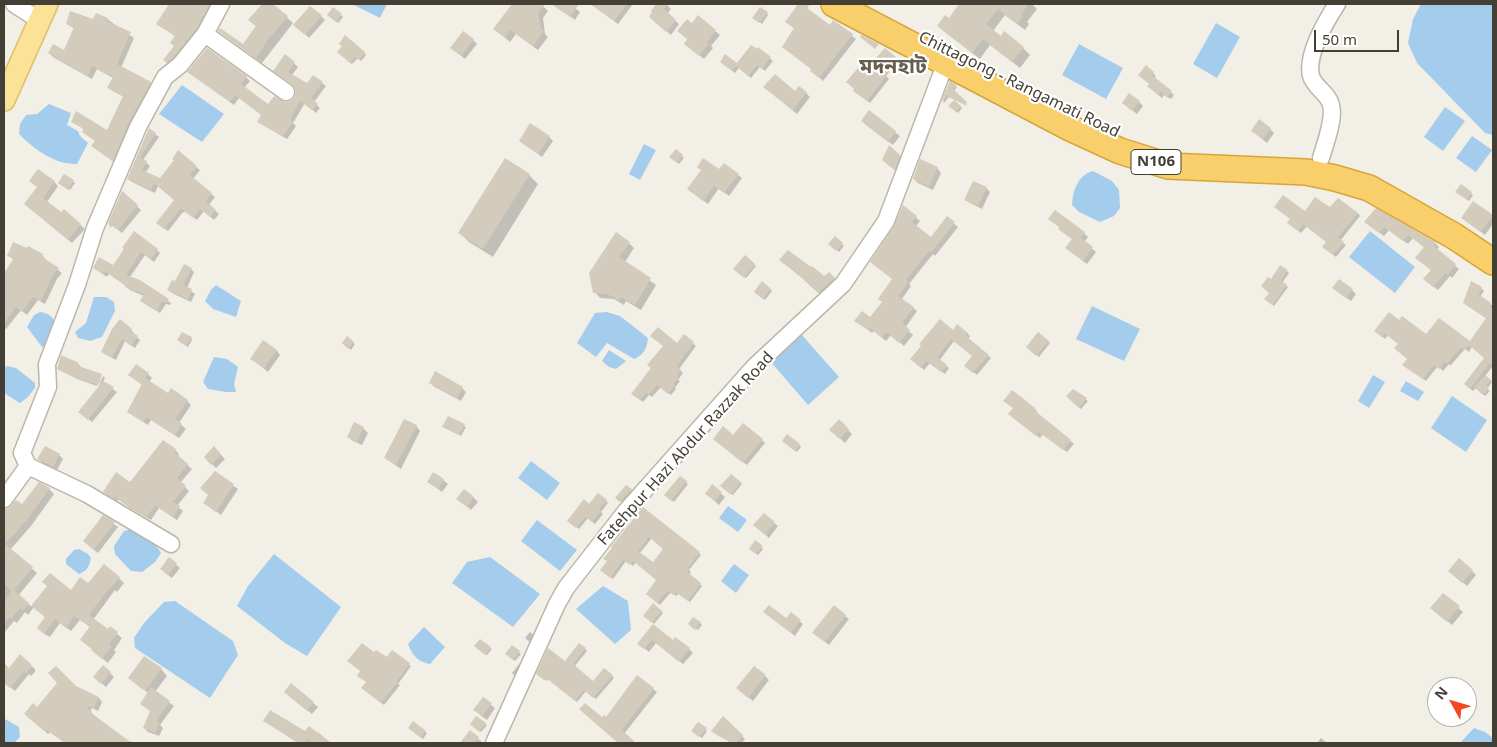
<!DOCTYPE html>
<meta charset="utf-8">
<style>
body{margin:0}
#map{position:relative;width:1497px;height:747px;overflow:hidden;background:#f2efe6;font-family:"Noto Sans",sans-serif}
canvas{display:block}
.frame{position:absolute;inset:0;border:5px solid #443f35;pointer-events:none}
.north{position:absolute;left:1427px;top:677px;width:50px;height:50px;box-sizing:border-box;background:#fff;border:1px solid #b4b2ae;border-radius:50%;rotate:309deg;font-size:14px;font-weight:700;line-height:20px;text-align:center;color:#443f35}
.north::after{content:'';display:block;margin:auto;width:18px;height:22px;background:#f1481e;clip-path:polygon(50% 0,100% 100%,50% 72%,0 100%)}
.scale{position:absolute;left:1314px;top:30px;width:85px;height:22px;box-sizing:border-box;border:2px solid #443f35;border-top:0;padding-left:6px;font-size:15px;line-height:18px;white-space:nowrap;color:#443f35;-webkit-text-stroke:4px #fff;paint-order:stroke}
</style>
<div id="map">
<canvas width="1497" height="747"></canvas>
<div class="frame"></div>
<div class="north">N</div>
<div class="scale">50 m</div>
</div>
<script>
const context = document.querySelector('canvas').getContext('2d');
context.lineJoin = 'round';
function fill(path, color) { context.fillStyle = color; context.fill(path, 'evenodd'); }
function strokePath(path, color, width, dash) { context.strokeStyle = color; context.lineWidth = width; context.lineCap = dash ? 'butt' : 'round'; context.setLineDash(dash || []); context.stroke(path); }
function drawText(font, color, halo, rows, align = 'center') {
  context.font = font + ' "Noto Sans","Noto Sans Bengali",sans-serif'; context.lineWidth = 4.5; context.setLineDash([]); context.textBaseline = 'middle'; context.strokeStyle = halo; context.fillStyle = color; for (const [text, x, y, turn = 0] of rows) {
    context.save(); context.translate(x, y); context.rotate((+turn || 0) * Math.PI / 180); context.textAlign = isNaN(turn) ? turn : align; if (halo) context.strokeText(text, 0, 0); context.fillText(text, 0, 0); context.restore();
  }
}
fill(new Path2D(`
 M352,4H387L380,18Z
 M1421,4H1493V135L1485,133L1417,63L1408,43L1413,19Z
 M1216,23L1240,37L1217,78L1193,64Z
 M1079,44L1123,68L1106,99L1062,75Z
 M182,85L224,114L202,142L159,114Z
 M49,104L71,113L67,125L78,131L80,136L88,143L77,164C55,165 34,149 19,134L20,124L26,115L37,114Z
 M1445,107L1465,121L1443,151L1424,137Z
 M1472,136L1492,150L1476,172L1456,158Z
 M644,144L656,150L640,180L629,174Z
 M1093,171L1112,181L1119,190L1120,208L1114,216L1100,222L1079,212L1072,205C1073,190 1078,175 1093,171Z
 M1370,231L1415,267L1395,293L1349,257Z
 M216,285L241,301L236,317L213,309L205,301L211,290Z
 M94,297H106L114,302L115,311L102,337L90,341L78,338L75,332L86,323Z
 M1092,306L1140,329L1124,361L1076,339Z
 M40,312C48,313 52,316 56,323L51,349L42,347L27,327L34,315Z
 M607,312L620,316L648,338C647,348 644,355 634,359L607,343L596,357L577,343L595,313Z
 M801,334L839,377L808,405L770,361Z
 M609,350L626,361L616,369L609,367L602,361Z
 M214,357L227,359L238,367L234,384L236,392H226L208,389L203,382Z
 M7,366L16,368L35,383V388L28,397L20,403L4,393V368Z
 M1373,375L1385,382L1369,408L1358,401Z
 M1406,381L1424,392L1418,401L1400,391Z
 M1452,396L1487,420L1466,452L1431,428Z
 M531,461L560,483L547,500L518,478Z
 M728,506L747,520L738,532L719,518Z
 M537,520L577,550L560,571L521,541Z
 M135,528C145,533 155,542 161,553L155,562L142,572L131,571L115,554L114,546L124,531Z
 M79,549L88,554L91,558C89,567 87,571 79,574L66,564V559L74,550Z
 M274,554L341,607L307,656L285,643L237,606L248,586Z
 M490,557L540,594L513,627L452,583L467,562Z
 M734,564L749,575L736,593L721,581Z
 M603,586L628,601L631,630L615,644L576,609Z
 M175,601L233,641L238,655L210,698L135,648L134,638L144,623L164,602Z
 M424,627L445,647L430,664C418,662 412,655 408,644Z
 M5,719L19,727L20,737L14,743H4Z
 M1474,728L1485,732L1493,738V743H1460Z`), '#a4cced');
fill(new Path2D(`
 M171,4H210L214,8L201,33L172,66L164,60L175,46L176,37L158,23Z
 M263,4H271L293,23L262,63L219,31L243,46L257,27L250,20Z
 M514,4H541L548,11L543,18L545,34L548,37L538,50L516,34L510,42L495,29Z
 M559,4H570L580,12L575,20L557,6Z
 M597,4H633L618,24L599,10L596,6Z
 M658,4H666L671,9L667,14L679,24L671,35L654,21V12L652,11Z
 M799,4L830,27L834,22L856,39L823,81L812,70L795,29L786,22Z
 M960,4H1032L1037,9L1027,22L1029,24L1025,30L1005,15L993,31L1001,37L1023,48L1030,55L1020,68L990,45L980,59L946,33L949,19Z
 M333,9L343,17L338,23L328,15Z
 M767,13L768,15L762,24L756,19Z
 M97,15L107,19L134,38L121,68L150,83L154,87L117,164L97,150L93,146L96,141L85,130L72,121L107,132L124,97L113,91L109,87L113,78L97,69L92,79L53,57L49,53L65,52L75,29L67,24L94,21Z
 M321,16L325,20L309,38L299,28Z
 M692,24L715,31L720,35L711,46L713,48L704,59L690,48Z
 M346,37L366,55L361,61L358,58L352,64L338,52L344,46Z
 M473,40L477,44L465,59L452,48Z
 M758,49L773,61L765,71L760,67L751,78L739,68L735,73L724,64L737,65Z
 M286,56L298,67L292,75L307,85L322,83L326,86L314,102L320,108L316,113L305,103L293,123L296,126L287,139L263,125L259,121L262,115L239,98L234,105L193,75L246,77L250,81L244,88L268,105L290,102L295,99L297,94L295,86L279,74Z
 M896,59L898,61L886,76L889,79L870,103L857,93L863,74Z
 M1153,73L1156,76L1154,78L1174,95L1171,99L1164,95L1162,98L1152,89L1151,84L1143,78Z
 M950,83L957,87L953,92L968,106L949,97L944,103L943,102Z
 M769,91L806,93L810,97L797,114Z
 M954,101L962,108L958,113L950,106Z
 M1139,102L1143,106L1137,114L1123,103Z
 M869,112L900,136L893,145L866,125Z
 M1270,129L1274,133L1267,143L1252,131Z
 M150,130L159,137L143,160L150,166L145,173L161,179L196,167L200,170L193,179L215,197L209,205L219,214L214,220L204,211L197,220L185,211L184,213L183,212L168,231L161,226L175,200L158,186L155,193L132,182L128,179Z
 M549,137L553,141L542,157L520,141Z
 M676,151L684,158L679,164L671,157Z
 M900,156L904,160L899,173L887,164Z
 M937,168L941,173L933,190L918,183L914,179Z
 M719,170L738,175L742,178L729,196L719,188L708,204L693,193Z
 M529,175L538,184L493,257L469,242L460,233Z
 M65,176L75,183L70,190L61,185Z
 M54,182L58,186L47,202L62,213L64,211L85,229L72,243L30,208Z
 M1461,186L1473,195L1469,201L1459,194Z
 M986,188L990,192L982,209L970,203L966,199Z
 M122,193L141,210L122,233L112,225L111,228L109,225Z
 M903,207L920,221L916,226L931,238L947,218L958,227L935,256L933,254L909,284L911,286L902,299L917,311L905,328L913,335L904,346L891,335L886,341L874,331L872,333L856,321L870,319L883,303L893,279L895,227Z
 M1331,209L1358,213L1360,216L1340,241L1346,245L1336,257L1327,250L1328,243L1307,226L1301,233L1292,226V219L1305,213Z
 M1376,210L1435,243L1439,247L1437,250L1459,269L1452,278L1450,276L1438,290L1429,283L1432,271L1417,258L1425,248L1413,238L1408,244L1389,230L1384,236L1370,226Z
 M1492,216L1493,224L1485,235L1467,222Z
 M1059,229L1084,233L1088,237L1084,242L1096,252L1087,264L1070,251L1073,240Z
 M835,238L844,246L839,252L830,244Z
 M629,243L634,248L625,262L656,285L641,310L626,301L624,305L614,299L600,298L595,292L590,273Z
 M28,249L42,255L46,260V261L62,273L57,279L45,304L38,300L27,315L21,310L6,329L4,328V275L14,260L9,256Z
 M125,250H157L160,253L154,262L145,255L130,277L171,303L170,305L166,304L160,313L145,304L144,296L130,290L126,286L109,274L107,277L94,268L113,267Z
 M745,257L756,266L746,278L735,269Z
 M781,260L824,278L829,273L840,284L825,298L799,274L798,275Z
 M1281,267L1289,273L1282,283L1288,287L1274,306L1266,299L1271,293V281Z
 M191,269L194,272L187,288L195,294L191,302L172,293L169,290Z
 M762,283L772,291L765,300L757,293Z
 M1481,288L1484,291L1480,297L1493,306L1491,310L1493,311V334L1491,337L1493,339V366L1485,376L1492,382L1487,389L1490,391L1485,396L1476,388L1473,391L1468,387L1485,358L1472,347L1469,352L1465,349L1450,366L1449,364L1443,371L1438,366L1426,381L1407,368L1409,359L1399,344L1388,335L1385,339L1379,334L1399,322L1427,335L1470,343L1487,319L1468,306Z
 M1352,290L1356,294L1351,301L1338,292Z
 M131,330L134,333L133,334L140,340L135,348L125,341L116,360L102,352Z
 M954,331L967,333L970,336L968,339L991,358L977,375L966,366L973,356L954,341L939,361L949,368L945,374L930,363L924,370L915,362Z
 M1038,334L1050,343L1039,357L1028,347Z
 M684,336L696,346L679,369L683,373L678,380L680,381L675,388L676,389L671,395L661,387L652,397L649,395L643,402L635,396Z
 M191,338L192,340L188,347L180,342Z
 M347,338L355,344L351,350L343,343Z
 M276,350L280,355L268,372L252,359Z
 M78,364L81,367L101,375L97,386L77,379L59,368Z
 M148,374L152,378L149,382L169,394L187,401L191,405L179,423L186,429L179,438L151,420L148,425L128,412L143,385L134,379Z
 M103,376L105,378L103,382L117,392L92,422L83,415L99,386Z
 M430,383L462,388L466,392L461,401L435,387Z
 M1073,390L1088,401L1081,409L1075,404Z
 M1013,391L1035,409L1038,413L1037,414L1074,444L1067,452L1043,434L1040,438L1013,417Z
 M448,418L466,427L461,436L446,428Z
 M354,424L363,428L368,433L362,445L353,441L348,437Z
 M416,426L420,431L401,469L385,458Z
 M848,430L852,434L845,443L835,434Z
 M734,436L762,440L765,443L747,465L717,442Z
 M785,443L799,445L801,447L797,452Z
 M214,448L225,459L216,468L205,457Z
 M175,450L179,454L178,457L192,469L180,483L189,491L177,506L183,511L177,520L159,508L151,520L130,508L119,499L118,501L109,496L105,492L130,484Z
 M59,455L63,459L57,470L43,463L39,459Z
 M215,473L238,489L221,515L205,503L210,496Z
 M434,473L448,484L442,492L428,481Z
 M731,476L742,484L733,495L723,488Z
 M681,477L688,484L674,502L666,495Z
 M627,486L633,492L623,503L617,498Z
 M713,486L725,497L719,505L711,498Z
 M49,489L54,494L31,526L10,550L37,573L18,596L32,607L48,586L71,592L88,585L119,578L124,583L117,592L115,590L93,620L109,631L110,628L122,638L114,650L116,652L108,663L98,655L90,627L80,620L71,631L60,623L50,637L43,633L46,618L34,607L28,615L25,612L17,623L14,621L4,633V510L23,506Z
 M599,494L608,503L601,512L603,514L595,524L588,518L579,529L571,523Z
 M473,497L478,502L471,510L458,499Z
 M643,509L701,555L689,570L691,572L689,575L702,586L690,602L678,594L676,596L671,592L660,605L649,596L657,580L636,562L633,566L626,561L613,579L603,572ZM652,538L665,549L653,564L639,554Z
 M764,515L778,526L769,538L759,529Z
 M103,517L118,527L98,553L88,545Z
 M755,542L763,549L758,555L750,549Z
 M169,559L180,568L172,578L165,573Z
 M1472,571L1476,575L1467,586L1454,575Z
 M1443,595L1463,612L1452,625L1436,612Z
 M653,605L663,613L654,624L644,616Z
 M791,614L803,624L795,636L768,615L786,620Z
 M845,616L849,619L829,645L818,636Z
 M700,623L702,625L698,630L689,624Z
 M653,626L673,641L689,649L693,653L683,664L656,643L649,652L643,647Z
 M530,632L534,635L531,643L525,638Z
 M512,647L521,654L515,661L507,654Z
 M478,648H490L492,649L487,655Z
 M585,649L587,651L574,667L593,682L604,670L614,678L596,699L586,691L577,702L548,679L547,681L540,676L565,663Z
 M392,652L411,666L398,684L400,685L384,705L365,690L375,654L387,659Z
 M520,663L524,666L518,679L512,673Z
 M4,665L9,669L30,665L35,669V672L31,676L29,674L15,691L4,682Z
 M161,669L167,676L155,692L174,706L160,725L163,728L159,736L148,732L144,728L151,712L148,693L129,678Z
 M110,673L114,677L106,687L99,681Z
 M765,676L769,680L753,701L742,692Z
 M292,685L318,707L312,714L289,696Z
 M75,688L99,698L102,702L98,711L92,708L90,712L129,742L130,741L133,743H65L50,732L48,734L29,717L38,709Z
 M653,689L657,692L624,734L634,743H616L617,742L602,719L606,718Z
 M484,699L495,708L487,720L479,714Z
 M723,718L745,739L742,743H732L716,734Z
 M264,721L306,732L319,734L331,743H298Z
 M485,724L487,725L481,732L473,726Z
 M699,724L707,731L702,738L693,731Z
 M411,730L425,732L427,733L423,739Z
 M470,732L482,742V743H465Z
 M1321,738L1327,743H1317Z`), '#0003');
fill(new Path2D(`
 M169,4H210L197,28L173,58L167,63L163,60L174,46L170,43L175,36L156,24Z
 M262,4H273L288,16L267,41L256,58L218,31L220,28L243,44L256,26L248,20Z
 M512,4H545L538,13L541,28L544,31L533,46L510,30L505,38L493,29Z
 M551,4H579L570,17Z
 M590,4H627L614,21Z
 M656,4H668L664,9L676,20L666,32L649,17L652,12L651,11Z
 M798,4H810L807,8L830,25L833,20L853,34L819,78L810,71L811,69L782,47L794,28L785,22Z
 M959,4H1029L1021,14L1023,16L1017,24L998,9L986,24L1001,36L1004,31L1024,47L1012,62L983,39L972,53L937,26L945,15L949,18Z
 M310,6L322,15L305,35L293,25Z
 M333,7L342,14L336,22L327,15Z
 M760,7L768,12L759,23L752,18Z
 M70,11L93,19L96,13L108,18L106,21L131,32L117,64L151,82L129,122L113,161L91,146L95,141L82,132L84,129L71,122L76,111L107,130L123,96L107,88L113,77L92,66L88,76L48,53L53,44L64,50L74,27L66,24Z
 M698,15L716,30L707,42L709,43L699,56L684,44L687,39L677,31L687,19L692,23Z
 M463,31L474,39L461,56L450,48Z
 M345,35L365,52L359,60L355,57L350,63L337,52L342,46L339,44Z
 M862,35L879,44L875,49L860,37Z
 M751,45L757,49L758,47L771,57L762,69L757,65L748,76L736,66L732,71L720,62L725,54L737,63Z
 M207,48L247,76L241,84L268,104L274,96L285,102L290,101L294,98L296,93L295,88L292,84L273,71L285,54L295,62L288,72L307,83L313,75L323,82L311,98L318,104L312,110L300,101L290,119L293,122L283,136L257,122L261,115L235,95L230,102L187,72Z
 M885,48L897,58L884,73L887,75L867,101L853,91L854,89L846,82L858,68L863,72Z
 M1146,65L1154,72L1152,75L1172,91L1167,97L1161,92L1158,95L1147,86L1149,84L1138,75Z
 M775,74L795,91L799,86L807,92L793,110L763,87Z
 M950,81L957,85L953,89L967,102L965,105L947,96L941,102Z
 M1129,93L1140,101L1132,111L1122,103Z
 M954,100L961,106L956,112L948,106Z
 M869,110L896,131L888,142L861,121Z
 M1259,119L1271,128L1263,139L1251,131Z
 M530,123L550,136L538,154L519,141Z
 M149,128L156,133L140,157L147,161L142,170L160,178L174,160L172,159L178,150L197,166L190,175L212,193L206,201L216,210L210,217L200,209L193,218L182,209L180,210H179L164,229L156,223L174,200L154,183L151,190L127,179Z
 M889,145L900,155L895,170L882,160Z
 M676,149L683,155L677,163L669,157Z
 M505,158L530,174L483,249L458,233Z
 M703,158L719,169L724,163L739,174L724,193L714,186L703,201L687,189L701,170L697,167Z
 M920,159L938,167L929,187L913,179Z
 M38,169L55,181L43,198L61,212L64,209L81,224L68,240L24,204L37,187L29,181Z
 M64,174L74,180L68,190L58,183Z
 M973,181L987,187L978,206L964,200Z
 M1461,184L1472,192L1467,200L1455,192Z
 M122,191L138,205L118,230L108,223L107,225Z
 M1283,195L1305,211L1315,197L1330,207L1338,198L1358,213L1338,237L1344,242L1333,255L1322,247L1326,242L1303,224L1298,231L1287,223L1290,219L1274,207Z
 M1473,201L1493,215L1481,232L1461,218Z
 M903,205L917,216L912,222L931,237L947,216L955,222L931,253L929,251L906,280L909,281L898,296L914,307L902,323L910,330L899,343L886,332L882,338L870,328L868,330L854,321L862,311L870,317L882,302L878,299L892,279L870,262L894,226Z
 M1376,208L1436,242L1434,246L1456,264L1448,275L1445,273L1433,287L1423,279L1431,270L1415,258L1424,247L1408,235L1403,241L1384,227L1379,233L1364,222Z
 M1055,210L1085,232L1081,238L1093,247L1083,261L1065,248L1072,239L1058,229L1059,227L1048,219Z
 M134,231L158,249L151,259L141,252L126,275L140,280L169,299L167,303L162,301L157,311L140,301L144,294L125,287V285L105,271L103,274L93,268L99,257L113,265L124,249L122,248Z
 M616,232L630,242L619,257L651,278L635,305L621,297L619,300L607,294L593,293L589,273Z
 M835,236L843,243L836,251L828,244Z
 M13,242L27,248L28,246L43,254L42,257L59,268L53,275L41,301L33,297L22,312L16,307L4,323V273L14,258L7,256Z
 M788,250L811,267L812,266L824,276L829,272L835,278L818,293L792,269V270L779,260Z
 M745,255L755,264L744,278L733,269Z
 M184,264L192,268L183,285L192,289L188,299L167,290L172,280L175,281Z
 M1280,265L1288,270L1281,280L1287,285L1272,305L1264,299L1269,293L1261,286L1268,277L1271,279Z
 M1339,279L1353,289L1346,298L1332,288Z
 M762,281L771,289L763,299L754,292Z
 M1471,281L1482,287L1478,294L1491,303L1489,306L1492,309L1493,307V366L1490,363L1470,389L1464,384L1484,358L1469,345L1465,350L1461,347L1447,364L1445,362L1439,369L1434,365L1423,379L1402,365L1407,359L1394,348L1398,344L1384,333L1382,337L1374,331L1389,312L1399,320L1402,316L1426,334L1439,318L1470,341L1486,318L1463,303Z
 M120,319L132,329L130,331L138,336L131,346L122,339L112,358L101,352L112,329Z
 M940,319L953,330L957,324L968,333L966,336L989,355L973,373L964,366L972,356L951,339L937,357L947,365L941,372L926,361L921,368L910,359L921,346L919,344Z
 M658,327L677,343L684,334L694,342L677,366L681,369L677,376L678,378L673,384L675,385L668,394L657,385L648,395L646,393L640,400L631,394L651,368L647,365L663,346L650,336Z
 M182,332L192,337L186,346L177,340Z
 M1038,332L1049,341L1036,356L1026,347Z
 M347,336L354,342L348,349L342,343Z
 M263,340L277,350L264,368L250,359Z
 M61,355L79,363L78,366L102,374L99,385L73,377L57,369Z
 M136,364L149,373L141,384L128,375Z
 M435,371L463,387L457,398L429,383Z
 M1485,375L1491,380L1486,386L1489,388L1483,395L1474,387Z
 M145,378L168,393L171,388L188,400L175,419L182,424L175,435L147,417L143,422L127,412Z
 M103,381L114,387L88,420L78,412Z
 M1073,389L1087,398L1079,408L1066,396Z
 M1012,390L1035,408L1034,410L1071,440L1063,450L1039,432L1036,436L1008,414L1013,408L1003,401Z
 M448,416L465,424L459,435L442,427Z
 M404,419L417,425L396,465L384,458Z
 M839,419L849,429L840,439L829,430Z
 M354,422L364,427L357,442L347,437Z
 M743,423L763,439L743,463L713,439L723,426L733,435Z
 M787,434L800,444L795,451L782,441Z
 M163,440L176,449L174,452L188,464L177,478L186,486L173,502L180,506L173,517L155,505L147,517L124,504L114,496L113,498L103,492L116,472L130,482Z
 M45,446L60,454L53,467L37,459Z
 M214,446L221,454L211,465L204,457Z
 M215,471L234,484L216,512L203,503L208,495L200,488Z
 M433,472L444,479L438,489L427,482Z
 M731,474L741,482L731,495L720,486Z
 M680,476L687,481L671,501L664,495Z
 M39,482L50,488L26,521L5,544L33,567L14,590L29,603L23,611L20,608L11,619L9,617L4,623V603L12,591L4,584V509L8,508L16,500L22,504Z
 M712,484L722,492L715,501L705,494Z
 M626,485L632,489L620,502L615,498Z
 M464,489L474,497L467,507L456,499Z
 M598,493L607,500L599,509L601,511L592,522L585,517L576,528L567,521L584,499L589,504Z
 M643,507L700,552L688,568L690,569L687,572L701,583L688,601L676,592L673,595L668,591L657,603L646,594L656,580L633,561L630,565L623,560L610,578L600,570L607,561L603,559L612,548L611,547ZM649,537L663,549L653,562L638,551Z
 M764,513L775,522L765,535L753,525Z
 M103,515L115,522L94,550L83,541Z
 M755,540L763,546L756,554L749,549Z
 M169,557L177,563L168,575L160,569Z
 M1459,558L1473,570L1462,583L1448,571Z
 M104,564L120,577L111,588L110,587L89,615L108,629L110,626L118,632L109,644L112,646L102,659L91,650L92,649L80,640L90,626L74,616L66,628L55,619L44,634L37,628L45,617L31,606L47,586L42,582L50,573L71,590L80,577L88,583Z
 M1443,593L1460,606L1447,622L1430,608Z
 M653,603L662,611L652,623L643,616Z
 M769,605L786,618L791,612L801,620L791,633L763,612Z
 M834,605L846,615L825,642L812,633Z
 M693,617L701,622L695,630L688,624Z
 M653,624L673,640L675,637L690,648L679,662L652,640L644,649L637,644Z
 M480,639L491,647L485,655L474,646Z
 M362,643L374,652L376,650L387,657L392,650L410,663L397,681L398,682L381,703L361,688L366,682L357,676L360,671L347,661Z
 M579,643L586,648L573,664L593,681L604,668L613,675L593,698L584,690L575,701L546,678L544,680L536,674L548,648L565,661Z
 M512,645L520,651L513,660L505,654Z
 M20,654L31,664V667L26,673L24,671L10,688L4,683V663L9,668Z
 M144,656L162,668L145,691L128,678Z
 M103,665L111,672L101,684L93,677Z
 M56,666L76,686L99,697L94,708L88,706L87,708L92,712V714L132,743H65L45,729L44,731L24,714L33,703L37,707L57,683L48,673Z
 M754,666L766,675L748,698L736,688Z
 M637,675L654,688L622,730L636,743H618L579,709L585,703L602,717L604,715L606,717Z
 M291,683L314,702L307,711L284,692Z
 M151,687L170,701L156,721L160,723L155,733L143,728L150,711L140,704Z
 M483,697L492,703L482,716L473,710Z
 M270,710L305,731L309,726L318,733V732L331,743H310L311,741L308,739L306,743H300L263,721Z
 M476,716L486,723L479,732L470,724Z
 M723,716L743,735L737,743H731L721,736L720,737L711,731Z
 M413,721L426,731L421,738L408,728Z
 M698,722L707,728L699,737L691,731Z
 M470,730L479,737L474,743H460Z`), '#d3cbbc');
const minor = new Path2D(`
 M14,4L39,20
 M205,34L221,4
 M1321,158C1325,144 1335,119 1331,105C1329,94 1314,87 1311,76C1306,55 1326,21 1337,4
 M28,466L22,453L48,387L47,364L77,285L95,228L121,167L138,127L165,77L180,65L205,34L286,92
 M4,499L28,466L87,494L171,544
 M494,743L557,604L566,588L626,511L754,367L843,284L886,221L946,62`);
const major = new Path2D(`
 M4,100L47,4`);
const highway = new Path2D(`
 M834,4L1070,128L1120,151L1168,166L1306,172L1335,178L1369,188L1454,236L1493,262`);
strokePath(minor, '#bdb7a9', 19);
strokePath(major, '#dec067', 24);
strokePath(highway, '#d6a53b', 28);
strokePath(minor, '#fff', 16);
strokePath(major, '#fae297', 21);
strokePath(highway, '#f8cf6b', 25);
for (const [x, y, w] of [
 [1156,162,50]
]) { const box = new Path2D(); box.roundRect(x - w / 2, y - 12.5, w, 25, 4); context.fillStyle = '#fff'; context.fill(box); strokePath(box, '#443f35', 1); }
drawText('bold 15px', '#443f35', null, [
 ["N106",1156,162]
]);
drawText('16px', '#443f35', '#fff', [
 ["Chittagong - Rangamati Road",1019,85,26],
 ["Fatehpur Hazi Abdur Razzak Road",686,449,-48]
]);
drawText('bold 21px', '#675e4d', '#fff', [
 ["মদনহাট",893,67]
]);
</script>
